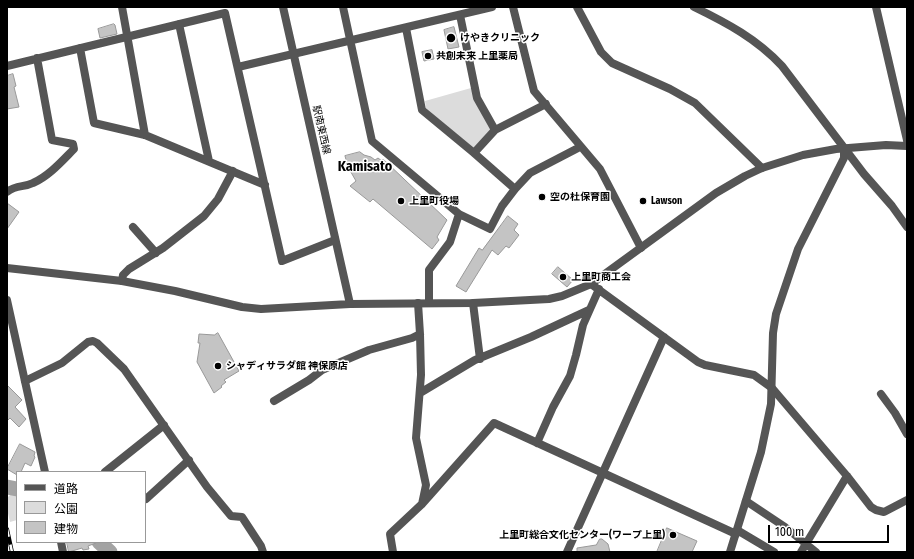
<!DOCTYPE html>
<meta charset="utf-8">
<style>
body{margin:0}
#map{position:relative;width:914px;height:559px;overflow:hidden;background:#fff;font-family:"Fira Sans Condensed","Noto Sans JP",sans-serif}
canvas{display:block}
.frame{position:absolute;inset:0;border:8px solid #000;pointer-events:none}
.legend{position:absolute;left:16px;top:471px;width:130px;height:72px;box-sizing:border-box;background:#fff;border:1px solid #999;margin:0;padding:5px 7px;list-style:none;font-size:12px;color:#000}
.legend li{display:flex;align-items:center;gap:8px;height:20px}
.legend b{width:20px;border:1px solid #999}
.scale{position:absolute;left:768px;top:525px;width:121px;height:18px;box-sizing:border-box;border:2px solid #000;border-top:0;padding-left:5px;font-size:12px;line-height:14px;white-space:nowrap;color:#000;-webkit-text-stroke:3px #fff;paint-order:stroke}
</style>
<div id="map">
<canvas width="914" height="559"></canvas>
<div class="frame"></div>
<ul class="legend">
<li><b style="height:5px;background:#555"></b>道路</li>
<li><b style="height:11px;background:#dcdcdc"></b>公園</li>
<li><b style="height:11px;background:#c4c4c4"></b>建物</li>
</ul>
<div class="scale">100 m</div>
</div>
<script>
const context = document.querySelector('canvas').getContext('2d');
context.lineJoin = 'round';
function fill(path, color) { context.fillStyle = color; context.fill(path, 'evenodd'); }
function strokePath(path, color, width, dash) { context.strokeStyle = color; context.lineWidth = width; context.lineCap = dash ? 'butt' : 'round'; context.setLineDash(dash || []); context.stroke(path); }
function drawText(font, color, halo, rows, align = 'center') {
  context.font = font + ' "Fira Sans Condensed","Noto Sans JP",sans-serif'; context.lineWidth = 3; context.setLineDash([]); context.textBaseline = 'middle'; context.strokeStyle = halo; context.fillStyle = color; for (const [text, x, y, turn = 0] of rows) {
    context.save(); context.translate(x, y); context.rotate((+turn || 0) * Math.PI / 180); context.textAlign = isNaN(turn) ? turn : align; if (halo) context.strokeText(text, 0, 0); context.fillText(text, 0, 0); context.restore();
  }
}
fill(new Path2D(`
 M471,88L474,98L491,130L476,148H471L426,108L425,101Z
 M12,493L17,495V520L10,522L7,509V498Z`), '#dcdcdc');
strokePath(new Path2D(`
 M7,487L17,489
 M99,542L110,552`), '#a3a3a3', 15);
const building = new Path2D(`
 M114,24L115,25L117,34L100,38L98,29Z
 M454,27L459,47L448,49L444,30Z
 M432,50L434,59L424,61L422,52Z
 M13,74L16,86L14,87L19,107L7,109V76Z
 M360,152L364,155L371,157L375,160L378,158L382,161L383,159L447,220L437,237L439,240L432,249L373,199L370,202L350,186L356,181L348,167L345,156Z
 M7,203L19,212L7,229Z
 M508,216L518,224L514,230L519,235L509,248L506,246L498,255L492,250L466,292L456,286L479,248L482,250Z
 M558,267L573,280L567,287L552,274Z
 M218,333L239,371L224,380L226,382L221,386L222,387L214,393L197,362L200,343H198L199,334L214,335Z
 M7,385L22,400L15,407L26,419L19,427L10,418L7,421Z
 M20,444L35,452L34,456L35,457L31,466L25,463L21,472H17V475L7,469Z
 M667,528L697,541L692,552H657Z
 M600,539H602L608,544L610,552H577V548L596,545Z
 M67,542H96V543L88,546L89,549L83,550L82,548L69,552Z`);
fill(building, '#c4c4c4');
strokePath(building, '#999', 1);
strokePath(new Path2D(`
 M122,7L145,135
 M343,7L372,141L459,214L490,229L502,206L515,189L530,173L580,147
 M513,7L534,91L600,169L641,248
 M577,7L601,52L612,63L670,89L695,103L762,168
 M694,7C727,23 757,39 782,66L864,174L892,206L907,227
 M460,15L477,98L495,130
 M179,24L209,161
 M406,28L422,110L474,153L515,189
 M80,48L94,123L145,135L265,185
 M7,66L225,13L282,261L335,240
 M238,67L492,7
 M474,153L495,130L546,104
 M7,192C17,184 23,188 33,183C49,176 62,161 74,149L73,144L52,140L37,58
 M133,227L156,253
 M122,281L123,275L129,269L163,248L204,216L218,199L233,171
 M591,284L698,362L705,365L754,375L772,388L847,476L871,507L876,510L884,512L907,500
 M418,303L420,334L421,375L416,438L426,485L422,504
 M429,303V270L450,242L459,214
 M473,303L480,359
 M25,381L62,363L88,342L93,341L97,343L124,369L207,487L231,516L242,517L261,546L263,552
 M420,393L475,360L531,337L589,310
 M881,394L895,413L907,434
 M274,401L309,380L322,370L369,350L412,338L420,334
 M537,443L553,407L570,376L576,355L583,325L599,289
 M105,472L164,425
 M146,499L189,460
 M746,501L785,527L816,552
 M737,530L774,552
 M393,552L390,534L422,504L494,423L736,534
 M567,552L664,337
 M801,552L847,476`), '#555', 8);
strokePath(new Path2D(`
 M283,7L350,304
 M876,7L907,140
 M7,268L122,281L175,291L242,307L261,309L350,304L473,303L549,299L562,296L591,284L716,193L745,176L762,168L803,155L836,149L886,145L907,146
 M7,300L45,472
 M61,542L63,552
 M730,552L761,452L771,404L773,333L776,314L798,249L844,158V148`), '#555', 8);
const rail = new Path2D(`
 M7,529L12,552`);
strokePath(rail, '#000', 4);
strokePath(rail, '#fff', 2.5, [8]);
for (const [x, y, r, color] of [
 [451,38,5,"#000"],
 [428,56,4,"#000"],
 [542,197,4,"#000"],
 [401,201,4,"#000"],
 [643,201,4,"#000"],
 [563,277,4,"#000"],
 [218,366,4,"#000"],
 [673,535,4,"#000"]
]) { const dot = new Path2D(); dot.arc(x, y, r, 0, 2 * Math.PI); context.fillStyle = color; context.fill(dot); strokePath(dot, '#fff', 1.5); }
drawText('bold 10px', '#000', '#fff', [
 ["けやきクリニック",460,38],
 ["共創未来 上里薬局",436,56],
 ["空の杜保育園",550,197],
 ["上里町役場",409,201],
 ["Lawson",651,201],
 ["上里町商工会",571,277],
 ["シャディサラダ館 神保原店",226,366],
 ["上里町総合文化センター(ワープ上里)",665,535,"right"]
], 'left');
drawText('10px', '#000', '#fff', [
 ["駅南東西線",321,130,77]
]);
drawText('bold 14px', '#000', '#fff', [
 ["Kamisato",365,167]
]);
</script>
